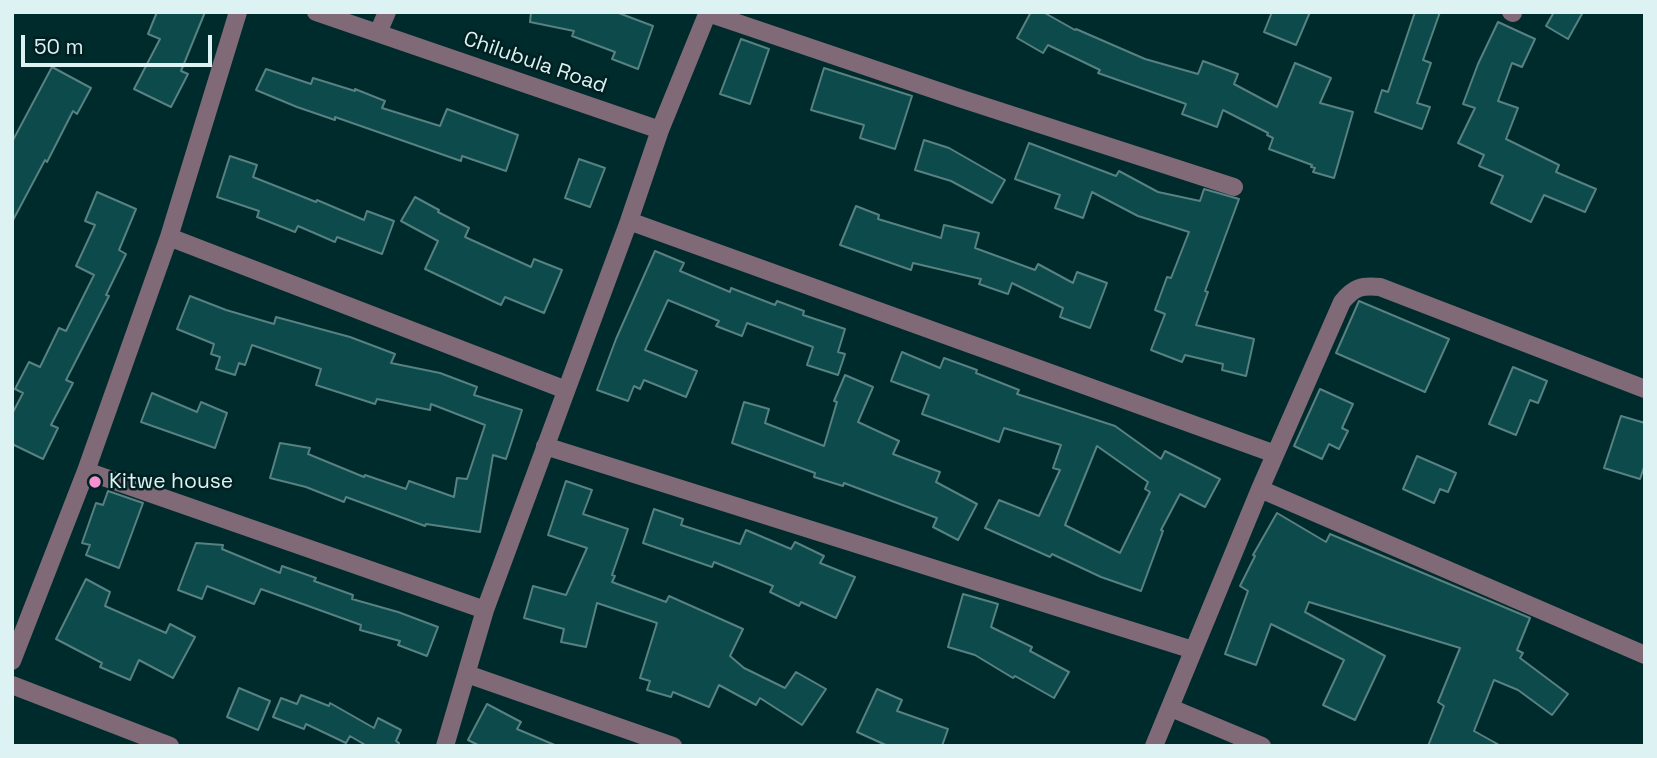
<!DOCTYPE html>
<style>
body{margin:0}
#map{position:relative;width:1657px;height:758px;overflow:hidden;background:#002b2c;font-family:"Space Grotesk",sans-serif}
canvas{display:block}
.frame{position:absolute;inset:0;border:14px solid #ddf2f2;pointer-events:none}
.scale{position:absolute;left:21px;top:35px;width:191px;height:32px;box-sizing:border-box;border:4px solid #ddf2f2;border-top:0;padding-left:9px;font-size:21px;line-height:24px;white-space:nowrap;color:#ddf2f2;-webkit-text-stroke:5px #012021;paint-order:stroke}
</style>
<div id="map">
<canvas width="1657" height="758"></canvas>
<div class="frame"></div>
<div class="scale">50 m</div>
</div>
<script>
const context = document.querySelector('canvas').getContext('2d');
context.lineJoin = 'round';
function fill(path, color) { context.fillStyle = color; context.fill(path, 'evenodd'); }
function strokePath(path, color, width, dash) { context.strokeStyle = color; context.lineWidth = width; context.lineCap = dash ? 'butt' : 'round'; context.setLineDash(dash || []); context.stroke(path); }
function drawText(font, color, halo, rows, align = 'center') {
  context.font = font + ' "Space Grotesk",sans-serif'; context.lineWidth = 5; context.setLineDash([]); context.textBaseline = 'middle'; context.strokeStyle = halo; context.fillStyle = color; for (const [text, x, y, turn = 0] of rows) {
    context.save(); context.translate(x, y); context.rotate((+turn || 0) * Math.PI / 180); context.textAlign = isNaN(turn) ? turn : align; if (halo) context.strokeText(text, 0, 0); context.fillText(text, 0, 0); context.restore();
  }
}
const building = new Path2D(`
 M157,12H205L181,71L188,74L171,107L134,89L160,39L148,34Z
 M531,12H616L653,26L638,69L612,59L615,52L572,36L574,31L530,22Z
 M1031,12H1043L1075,30L1076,29L1145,59L1198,74L1203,61L1238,74L1234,84L1277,107L1295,63L1331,78L1320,103L1353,112L1334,178L1313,172L1315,168L1311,167L1312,165L1269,149L1273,138L1267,135L1268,133L1223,110L1217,127L1182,114L1186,104L1098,73L1100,70L1048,45L1043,53L1017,38Z
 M1272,12H1310L1296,45L1264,32Z
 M1415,12H1440L1423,60L1431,63L1417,103L1430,107L1422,129L1375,112L1382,90L1388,92Z
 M1554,12H1583L1568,39L1546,26Z
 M1498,22L1535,39L1522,67L1512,63L1498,101L1518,108L1506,139L1559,165L1556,172L1596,189L1585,212L1544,195L1531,222L1491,203L1503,176L1479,166L1484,155L1458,143L1475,108L1463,104L1478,64Z
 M741,39L769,49L750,104L720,94Z
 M52,67L91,88L77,114L73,111L47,162L45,160L12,222V142Z
 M824,68L912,96L895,149L860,138L864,125L811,110Z
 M266,69L311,84L313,78L355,91V89L385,101L382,108L440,126L447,109L518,135L506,171L462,156L461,161L335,117V120L297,107L256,90Z
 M924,140L949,148L1005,180L992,203L951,181L915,170Z
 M1029,143L1116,176L1119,171L1158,192L1200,201L1204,189L1239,199L1205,291L1208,292L1196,325L1254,339L1246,376L1222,370L1223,364L1185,355L1182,362L1151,350L1165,314L1155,310L1167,277L1171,278L1189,232L1138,216L1092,192L1083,218L1055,208L1060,195L1015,179Z
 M230,156L257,165L253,177L316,202L317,200L364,220L367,211L394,221L382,254L337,237L335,242L298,226L295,232L257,217L259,211L217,197Z
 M579,159L605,168L590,207L565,198Z
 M97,192L136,209L119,250L126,254L106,295L109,296L66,380L73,383L51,425L58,428L43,459L12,444V414L23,393L15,389L29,362L40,367L59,328L66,331L94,275L76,266L95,225L85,221Z
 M415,197L439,210L438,212L469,228L465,237L531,267L534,259L562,270L544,313L505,297L501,305L425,269L438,241L401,221Z
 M856,206L879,215L878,219L941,238L944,225L979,233L975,248L1035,270L1038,264L1073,283L1077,272L1107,283L1090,328L1060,317L1063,308L1012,283L1008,294L979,284L981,279L913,263L911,270L840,245Z
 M655,251L684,263L680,271L730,292L731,288L775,305L777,301L804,311L803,315L845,329L838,352L845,354L838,375L807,365L813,347L747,323L742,336L716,326L719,321L668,300L645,350L697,371L686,397L644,380L640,389L634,386L628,401L597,390L616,339Z
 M190,296L226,310L274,324L276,317L350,337L395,354L391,363L440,373L477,387L474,395L522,410L506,459L493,455L480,532L426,524L425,526L346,497L344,502L306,487L270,478L280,443L310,448L308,454L364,477L365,475L406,489L409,481L454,497L457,478L467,479L485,425L431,404L430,410L377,399L375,404L316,385L321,369L252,345L245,365L239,363L235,375L216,369L220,357L211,354L214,344L177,329Z
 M1359,301L1449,339L1425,392L1336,353Z
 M902,352L940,368L944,358L977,370L976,373L1019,390L1017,394L1115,426L1161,459L1165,451L1220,479L1205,507L1180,494L1161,530L1163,531L1141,591L1101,577L1052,554L1050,557L985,528L999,500L1039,516L1060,470L1053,468L1061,445L1004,428L999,442L922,414L929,395L891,381ZM1097,446L1148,482L1145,489L1150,492L1120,553L1065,525Z
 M1513,367L1547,381L1538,403L1530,400L1516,435L1489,424Z
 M845,375L873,387L858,422L899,441L893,454L940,472L936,482L977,504L958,540L933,527L937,518L844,483L843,486L814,477L815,473L732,443L744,402L769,409L765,423L824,446L837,402L834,401Z
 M1320,389L1353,404L1342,428L1348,431L1339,449L1329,444L1322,459L1294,446Z
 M152,393L197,412L201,402L227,413L215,448L141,422Z
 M1621,416L1645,423V464L1640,479L1604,468Z
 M1417,456L1456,473L1448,492L1440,489L1434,503L1403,489Z
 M566,481L592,490L583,514L628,529L612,575L615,576L612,582L666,602L669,596L743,629L730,656L744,668L785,688L796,672L826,689L802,725L760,698L756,705L719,685L709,707L673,692L671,697L647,690L650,681L640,678L657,623L597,603L586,647L561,642L564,629L524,618L533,586L566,595L587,548L548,535Z
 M108,491L143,503L119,568L86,555L90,545L82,543L96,503L103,505Z
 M654,509L683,519L681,525L740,544L746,530L791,549L795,542L824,556L820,563L855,577L836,618L801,602L799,606L770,592L773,586L714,562L712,567L643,543Z
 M1277,513L1326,542L1330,534L1530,618L1517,650L1523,653L1520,658L1568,694L1552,715L1518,690L1494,680L1474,731L1501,746H1428L1444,706L1438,702L1460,648L1309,602L1305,612L1385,656L1355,720L1323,705L1344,660L1271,624L1256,665L1225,654L1248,591L1240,586L1255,556L1253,555Z
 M196,543L223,545L222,549L280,573L282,566L316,578L314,581L353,595L352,599L398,612L438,627L427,656L398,645L400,641L360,630L361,625L261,589L254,604L207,586L202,599L178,590Z
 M86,579L110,592L105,606L166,633L170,624L195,637L173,678L139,660L130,680L100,667L102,663L56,639Z
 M963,594L998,604L991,627L1032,647L1030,651L1069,672L1054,698L1015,676L1013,678L975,655L948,647Z
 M239,688L270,701L258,730L227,717Z
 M877,689L902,700L897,711L948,729L942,746H888L857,732Z
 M301,695L329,706L330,703L374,728L378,718L401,730L396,741L399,743L398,746H367L350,736L346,743L306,724L304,729L273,717L281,698L297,704Z
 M487,704L521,722L517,729L557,746H480L468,740Z`);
fill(building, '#0d4a4b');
strokePath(building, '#588182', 2);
strokePath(new Path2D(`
 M316,12L660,130
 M1511,12L1513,13
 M708,13L959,98L1234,187
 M378,33L387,12
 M629,221L1275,454
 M169,237L566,390
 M545,446L1193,650
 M86,471L485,610
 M1260,489L1645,655
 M12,661L86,471L169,237L238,12
 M467,674L673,746
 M12,685L170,746
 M1171,708L1262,746
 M445,746L485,610L629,221L660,130L708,12
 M1154,746L1260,489L1342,302C1354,287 1362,285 1380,287L1645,389`), '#806a77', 18);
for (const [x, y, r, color] of [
 [95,482,7,"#f590d1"]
]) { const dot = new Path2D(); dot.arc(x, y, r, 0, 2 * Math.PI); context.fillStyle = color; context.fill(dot); strokePath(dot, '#012021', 2.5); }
drawText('21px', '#ddf2f2', '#012021', [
 ["Chilubula Road",535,63,19]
]);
drawText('21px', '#ddf2f2', '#012021', [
 ["Kitwe house",109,482]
], 'left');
</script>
